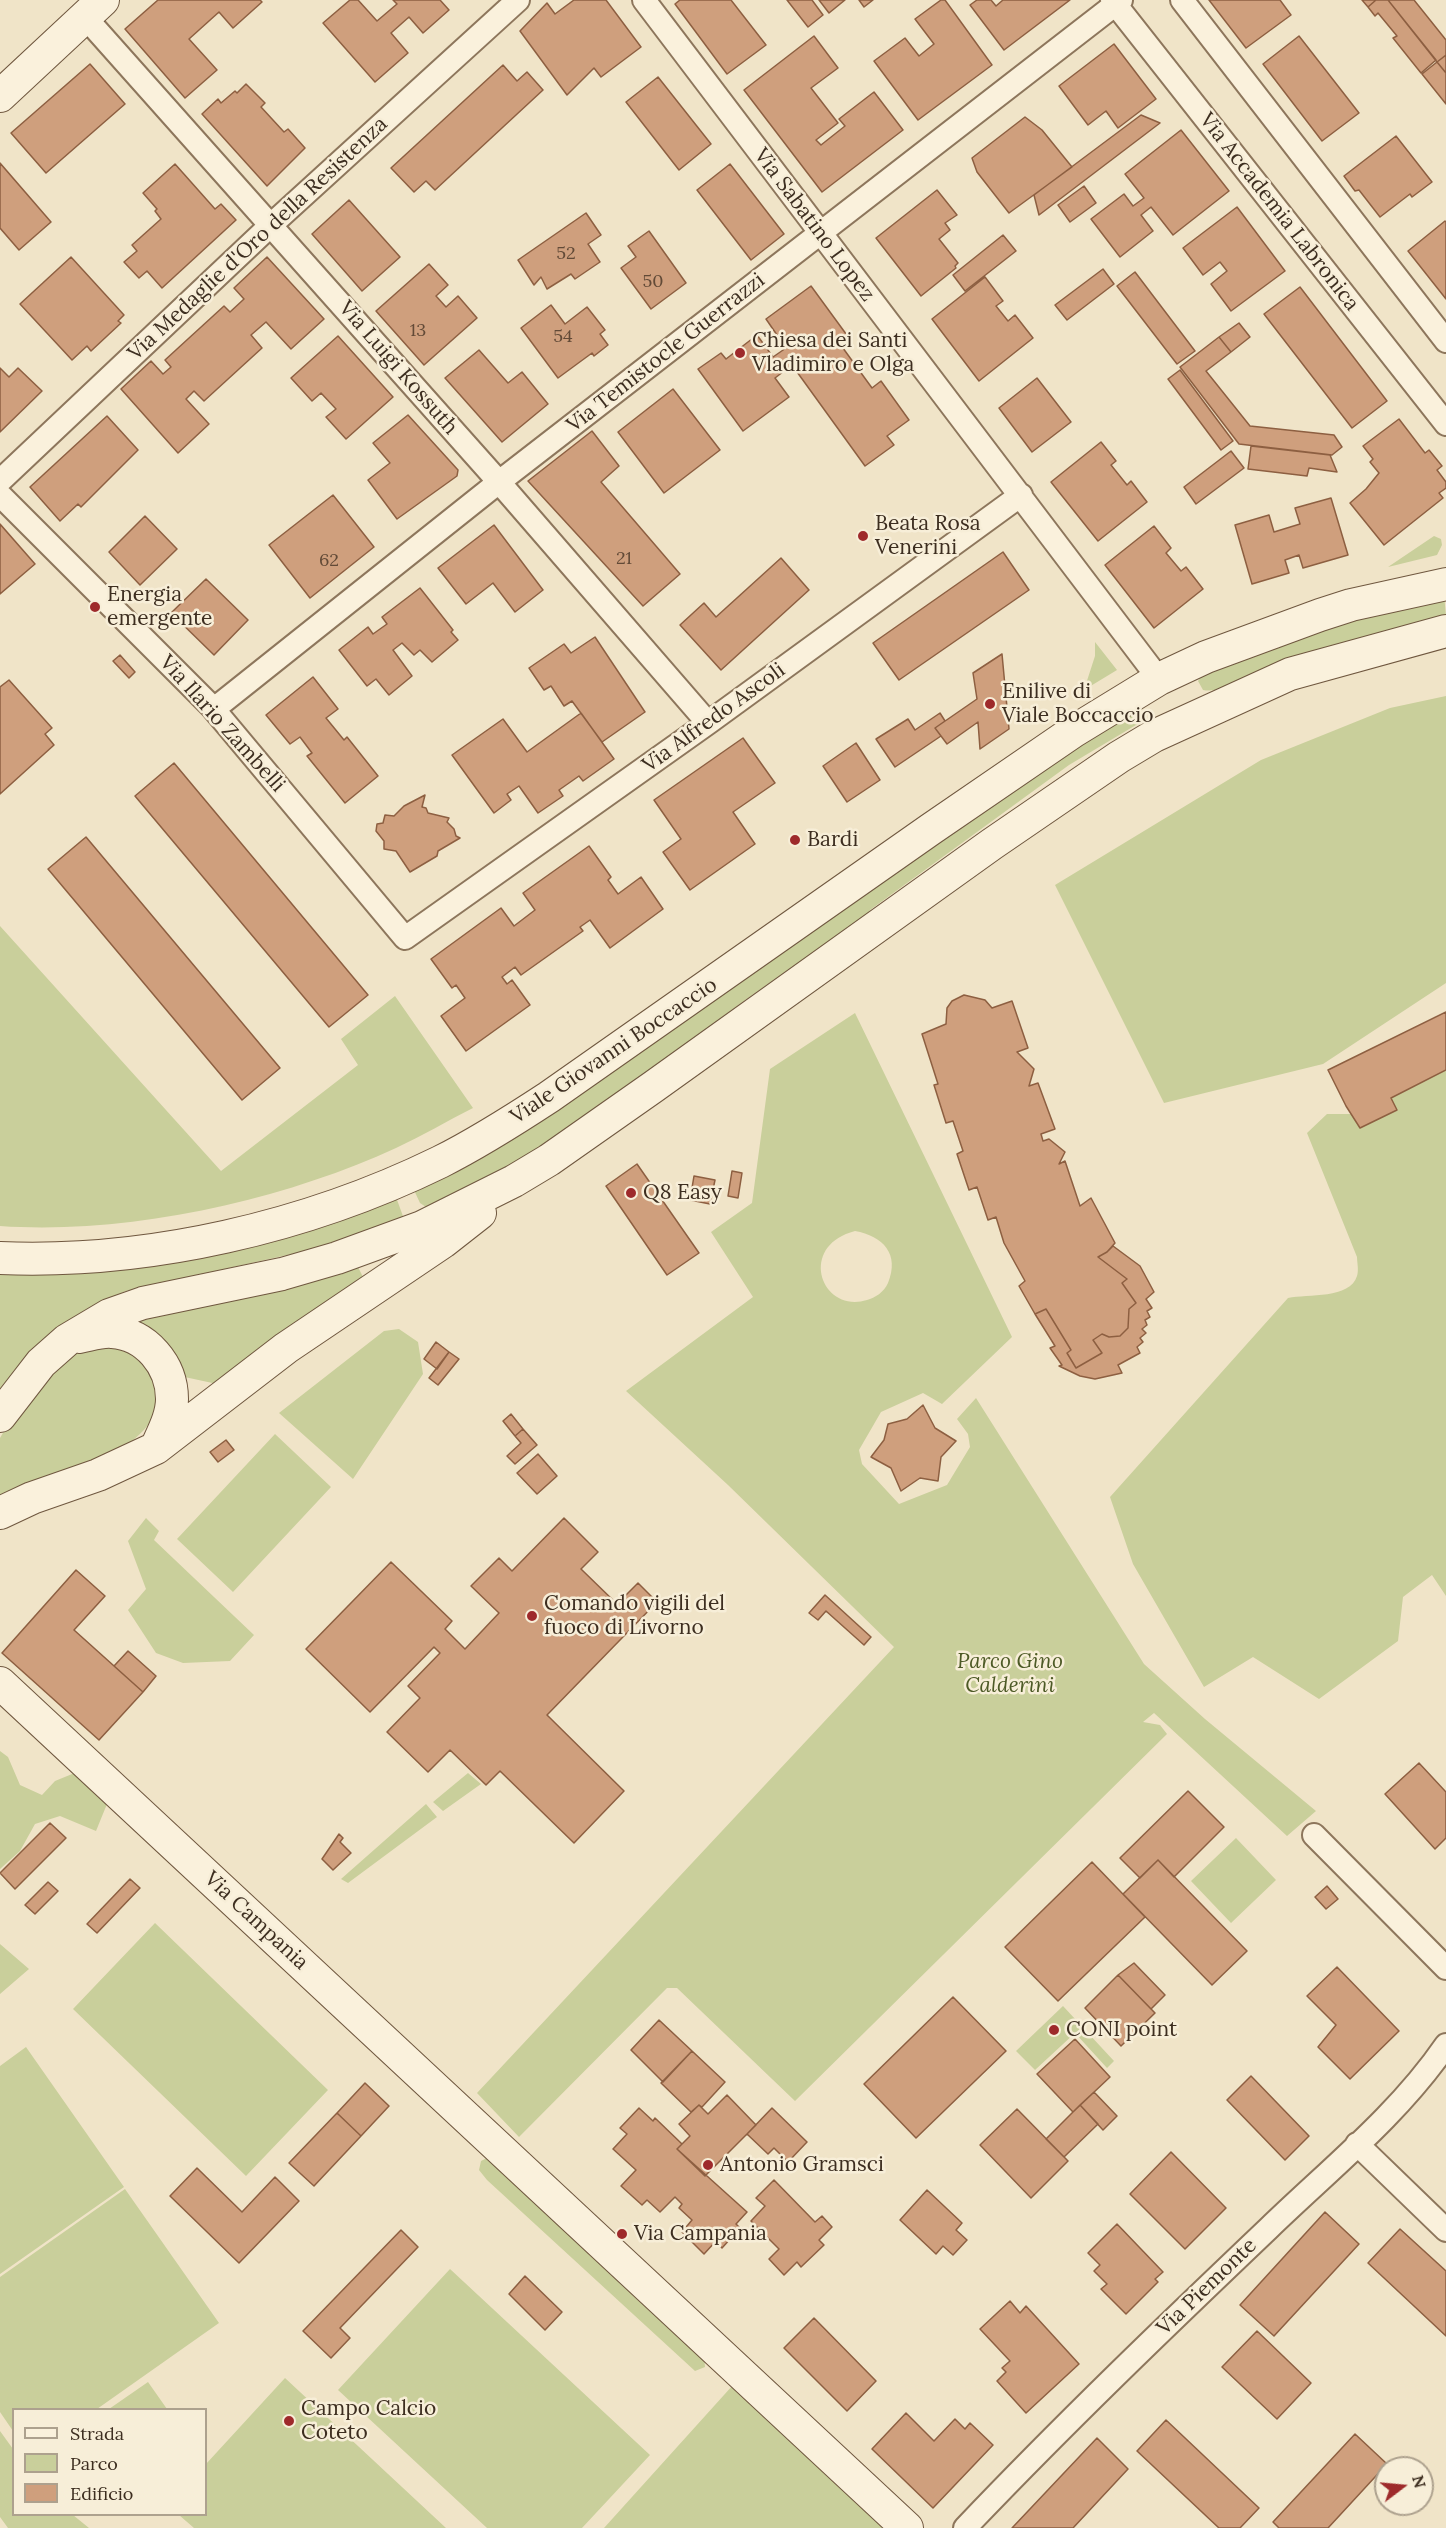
<!DOCTYPE html>
<style>
body{margin:0}
#map{position:relative;width:1446px;height:2528px;overflow:hidden;background:#f0e4c8;font-family:Lora,serif}
canvas{display:block}
.legend{position:absolute;left:12px;top:2408px;width:195px;height:108px;box-sizing:border-box;background:#f7eed8;border:2px solid #ada18e;margin:0;padding:8px 10px;list-style:none;font-size:18px;color:#3d2e20}
.legend li{display:flex;align-items:center;gap:12px;height:30px}
.legend b{width:30px;border:2px solid #ada18e}
.north{position:absolute;left:1374px;top:2456px;width:60px;height:60px;box-sizing:border-box;background:#f7eed8;border:2px solid #ada18e;border-radius:50%;rotate:74deg;font-size:16px;font-weight:700;line-height:24px;text-align:center;color:#3d2e20}
.north::after{content:'';display:block;margin:auto;width:21px;height:27px;background:#9e2a2b;clip-path:polygon(50% 0,100% 100%,50% 72%,0 100%)}
</style>
<div id="map">
<canvas width="1446" height="2528"></canvas>
<ul class="legend">
<li><b style="height:8px;background:#faf1dc"></b>Strada</li>
<li><b style="height:16px;background:#c9cf9b"></b>Parco</li>
<li><b style="height:16px;background:#cf9f7d"></b>Edificio</li>
</ul>
<div class="north">N</div>
</div>
<script>
const context = document.querySelector('canvas').getContext('2d');
context.lineJoin = 'round';
function fill(path, color) { context.fillStyle = color; context.fill(path, 'evenodd'); }
function strokePath(path, color, width, dash) { context.strokeStyle = color; context.lineWidth = width; context.lineCap = dash ? 'butt' : 'round'; context.setLineDash(dash || []); context.stroke(path); }
function drawText(font, color, halo, rows, align = 'center') {
  context.font = font + ' Lora,serif'; context.lineWidth = 5; context.setLineDash([]); context.textBaseline = 'middle'; context.strokeStyle = halo; context.fillStyle = color; for (const [text, x, y, turn = 0] of rows) {
    context.save(); context.translate(x, y); context.rotate((+turn || 0) * Math.PI / 180); context.textAlign = isNaN(turn) ? turn : align; if (halo) context.strokeText(text, 0, 0); context.fillText(text, 0, 0); context.restore();
  }
}
fill(new Path2D(`
 M1434,536L1441,539L1442,545L1437,555L1388,567Z
 M1444,594L1446,616C1385,631 1326,646 1267,667C1248,675 1224,694 1203,690L1198,681L1205,671L1295,638Z
 M1095,642L1117,670L1084,690L1095,656Z
 M1446,696V983L1323,1064L1164,1103L1055,885L1261,760L1390,708Z
 M1133,707L1141,722L1069,765L870,910L868,916C822,948 774,978 729,1012C634,1083 537,1160 426,1207L420,1203L413,1188Z
 M0,926L221,1171L358,1065L341,1039L395,996L473,1108C447,1121 422,1136 396,1148C281,1201 127,1235 0,1226Z
 M855,1013L1012,1337L942,1404L923,1393L881,1412L859,1450L862,1464L899,1504L947,1485L970,1447L968,1434L957,1419L976,1398L1144,1664L1205,1719L1316,1811L1287,1836L1154,1713L1143,1722L1160,1725L1167,1734L795,2101L677,1988H667L519,2137L477,2093L894,1647L728,1485L626,1391L753,1297L711,1232L752,1203L770,1069ZM855,1231C883,1236 900,1254 888,1283C884,1292 875,1298 867,1300C821,1314 797,1246 855,1231Z
 M1446,1063V1596L1432,1575L1403,1597L1398,1641L1319,1699L1253,1657L1204,1687L1133,1564L1110,1497L1288,1298C1308,1294 1350,1299 1357,1276C1359,1270 1357,1262 1357,1257L1307,1133L1327,1114H1356Z
 M396,1197L404,1219L314,1249L126,1291C77,1311 34,1348 0,1389V1272Z
 M357,1265L363,1277L217,1384L180,1376L133,1322C164,1311 196,1308 228,1302C272,1292 314,1278 357,1265Z
 M399,1329L418,1342L423,1374L353,1479L279,1413L384,1331Z
 M110,1341L151,1364C153,1374 160,1401 157,1409C139,1459 45,1481 0,1497V1438L11,1419L70,1354Z
 M275,1434L331,1487L233,1592L177,1539Z
 M146,1518L159,1531L154,1540L254,1635L230,1661L183,1663L156,1653L128,1610L146,1589L128,1541Z
 M0,1751L8,1757L20,1785L42,1795L55,1781L77,1772L97,1782L107,1804L96,1831L60,1816L35,1824L20,1851L0,1869Z
 M468,1773L481,1784L443,1811L433,1802Z
 M426,1804L437,1817L348,1883L341,1879Z
 M1236,1838L1276,1880L1231,1923L1191,1881Z
 M155,1923L328,2090L246,2176L73,2009Z
 M0,1944L29,1969L0,1994Z
 M1063,2006L1114,2061L1107,2068L1075,2033L1035,2070L1016,2051Z
 M26,2047L124,2187L0,2274V2066Z
 M491,2156L704,2356L705,2367L695,2371L487,2180L479,2170L481,2161Z
 M125,2189L219,2323L97,2409L14,2410L13,2431L0,2412V2277Z
 M450,2269L650,2455L582,2528H487L338,2390Z
 M285,2378L446,2528H194L179,2515L206,2514V2464Z
 M148,2382L167,2409H109Z
 M733,2385L883,2528H604Z
 M0,2431L13,2449L14,2514L73,2515L89,2528H8L0,2517Z`), '#c9cf9b');
const building = new Path2D(`
 M158,0H260L262,2L233,28L219,12L189,39L217,70L185,98L125,29Z
 M350,0H358L377,21L397,4L393,0H440L449,10L423,33L409,17L391,33L408,53L375,82L323,23Z
 M574,0H606L641,47L601,77L594,68L567,95L520,31L547,3L555,14Z
 M680,0H731L766,45L727,74L675,4Z
 M787,0H812L823,15L808,27Z
 M819,0H845L829,13Z
 M859,0H873L864,7Z
 M941,0H945L992,65L918,120L874,61L905,38L919,56L934,44L915,19Z
 M977,0H991L996,6L1003,0H1070L1004,50L970,5Z
 M1209,0H1280L1291,15L1246,48Z
 M1362,0H1376L1368,7Z
 M1376,0H1388L1436,60L1421,73L1393,38L1397,36L1378,13L1375,16L1368,7Z
 M1388,0H1414L1446,40V55L1437,62Z
 M814,36L838,68L811,88L838,123L816,140L821,145L845,126L839,119L874,92L903,130L822,192L744,90Z
 M1299,36L1359,113L1322,141L1263,64Z
 M1114,44L1156,99L1118,128L1106,111L1088,125L1059,86Z
 M1446,55V73L1437,62Z
 M1437,62L1446,73V104L1422,74Z
 M90,64L125,104L46,173L11,133Z
 M503,65L517,81L527,72L543,90L435,190L426,181L414,192L391,168Z
 M658,77L711,144L679,170L626,102Z
 M246,84L265,103L261,107L284,132L288,129L305,148L267,186L202,114L218,99L221,103L235,91L237,93Z
 M1141,115L1160,123L1039,215L1034,195Z
 M1025,117L1042,130L1072,167L1009,213L977,172L972,158Z
 M1181,130L1229,191L1173,235L1151,207L1141,215L1153,231L1120,257L1091,219L1124,194L1133,206L1144,198L1125,174Z
 M1396,136L1432,182L1412,197L1410,194L1380,217L1359,190L1355,191L1344,176Z
 M0,163L51,222L19,250L0,228Z
 M175,164L215,209L221,204L236,220L162,288L147,271L139,278L124,262L137,251L132,245L161,219L155,211L157,209L143,193Z
 M730,164L784,234L751,260L697,190Z
 M1084,186L1096,203L1070,222L1058,205Z
 M937,190L957,215L945,223L950,230L939,239L958,263L955,266L956,268L921,296L876,238Z
 M349,200L400,257L362,291L312,234Z
 M1237,207L1285,271L1231,311L1211,284L1227,271L1220,262L1203,275L1183,248Z
 M586,213L601,235L588,244L600,262L575,279L571,274L547,289L541,277L534,285L518,260Z
 M1445,221L1446,222V299L1408,251Z
 M649,231L686,283L651,309L621,268L636,257L628,246Z
 M1003,235L1016,251L965,291L953,275Z
 M71,257L124,315L118,321L121,323L91,351L87,346L72,360L20,304Z
 M267,257L324,319L291,349L266,322L251,335L262,348L204,401L194,391L186,399L209,424L178,453L121,389L151,361L163,374L171,367L165,360L224,306L230,312L244,299L234,288Z
 M429,264L448,285L436,296L446,307L458,296L477,318L424,365L376,311Z
 M1103,269L1114,284L1067,320L1055,305Z
 M1135,272L1195,351L1177,364L1117,286Z
 M985,277L1003,301L996,306L1008,321L1015,315L1033,338L979,381L932,319Z
 M811,286L849,338L840,344L872,388L881,381L909,420L887,436L894,445L865,466L792,365L775,378L789,397L743,431L698,369L721,353L726,359L757,335L773,357L786,348L766,319Z
 M1300,287L1387,401L1352,428L1264,314Z
 M551,305L565,324L587,307L605,330L600,334L608,345L594,356L592,353L558,378L521,328Z
 M1239,323L1250,337L1231,352L1219,337Z
 M338,336L393,397L346,439L326,417L336,409L321,393L312,401L291,378Z
 M1219,337L1231,352L1206,371L1250,426L1334,435L1342,447L1332,455L1239,444L1180,367Z
 M479,350L508,383L522,372L548,404L502,442L445,378Z
 M0,368L9,377L18,368L42,391L0,432Z
 M1180,370L1233,441L1221,450L1168,379Z
 M1037,378L1071,422L1032,452L999,408Z
 M673,389L720,450L664,493L618,432Z
 M408,415L458,470L457,476L397,519L368,480L390,463L373,443Z
 M107,416L138,450L81,507L78,504L60,521L30,487Z
 M1399,419L1425,453L1429,450L1442,466L1437,470L1446,482V488L1439,493L1443,498L1384,545L1350,503L1366,489L1379,473L1370,462L1373,459L1363,446Z
 M592,431L619,466L601,482L680,574L643,606L528,481Z
 M1101,442L1116,461L1111,465L1127,485L1131,481L1147,502L1098,541L1051,482Z
 M1251,446L1330,455L1337,472L1309,468L1307,476L1248,469Z
 M1231,451L1244,468L1196,504L1184,487Z
 M333,495L374,547L310,598L269,545Z
 M1331,498L1348,555L1303,568L1299,555L1285,560L1289,573L1252,584L1235,525L1269,515L1274,532L1300,524L1295,508Z
 M145,516L177,549L140,585L109,552Z
 M0,524L35,564L0,594Z
 M494,525L543,590L515,612L493,583L466,604L438,568Z
 M1154,526L1171,548L1166,553L1181,571L1186,567L1203,589L1154,628L1105,565Z
 M1003,552L1029,590L899,680L873,643Z
 M781,558L809,590L721,670L680,625L704,603L716,617Z
 M206,579L248,620L214,655L171,613Z
 M420,588L453,630L451,632L458,640L432,662L420,650L414,655L402,643L393,650L412,676L389,695L376,679L367,686L339,650L368,627L373,634L387,624L382,617Z
 M595,637L645,712L602,742L572,701L564,706L551,686L544,690L529,668L564,644L571,653Z
 M1002,654L1009,729L980,749L978,722L947,744L935,728L977,699L973,673Z
 M120,655L135,672L129,678L113,661Z
 M313,677L338,709L326,718L344,740L347,737L378,776L345,803L307,756L312,753L300,737L290,744L266,715Z
 M9,680L52,728L45,734L54,745L0,794V687Z
 M581,713L614,759L583,781L579,776L559,790L563,796L538,813L519,786L507,794L511,800L494,813L452,755L503,719L527,752Z
 M940,713L945,721L935,728L941,736L895,767L876,739L908,719L915,730Z
 M743,738L775,783L733,812L755,844L690,890L663,852L681,839L654,800Z
 M856,743L880,780L847,802L823,766Z
 M174,763L368,995L329,1027L135,796Z
 M425,795L422,807L426,808L428,813L449,818L447,822L454,829L456,836L460,838L438,851L437,856L410,872L396,851L384,849V841L376,831L377,824L383,823L385,815L394,816L404,806Z
 M86,837L280,1068L242,1100L48,869Z
 M589,846L611,877L608,880L618,894L641,877L663,909L610,948L590,920L580,927L583,931L521,975L515,967L502,977L507,984L512,980L530,1005L466,1051L441,1016L465,998L456,985L452,988L431,959L501,908L514,926L535,910L523,893Z
 M964,995L985,1000L992,1008L1012,1001L1028,1048L1017,1052L1034,1069L1029,1086L1038,1083L1055,1129L1041,1134L1043,1141L1049,1139L1065,1152L1059,1164L1065,1161L1080,1206L1091,1198L1115,1243L1107,1252L1098,1257L1127,1279L1122,1283L1136,1303L1129,1309L1128,1328L1120,1336L1109,1337L1102,1334L1093,1340L1102,1353L1076,1368L1067,1353L1071,1350L1046,1309L1035,1314L1019,1286L1025,1281L1004,1243L996,1217L988,1220L977,1187L969,1190L957,1154L963,1151L953,1121L946,1123L934,1085L938,1084L922,1034L946,1024L947,1008L952,1001Z
 M1446,1012V1070L1391,1098L1397,1110L1360,1128L1346,1106L1328,1070Z
 M637,1164L699,1253L667,1275L606,1186Z
 M732,1171L742,1173L738,1198L728,1196Z
 M694,1176L715,1180L710,1204L690,1200Z
 M1113,1246L1140,1266L1154,1292L1146,1299L1152,1308L1147,1311L1150,1317L1145,1320L1147,1325L1142,1329L1146,1333L1140,1338L1143,1342L1137,1347L1140,1353L1118,1365L1122,1373L1095,1379L1080,1376L1059,1366L1062,1365L1050,1348L1055,1346L1035,1314L1046,1309L1071,1350L1067,1353L1076,1368L1102,1353L1093,1340L1102,1334L1109,1337L1120,1336L1128,1328L1129,1309L1136,1303L1122,1283L1127,1279L1098,1257L1107,1252Z
 M436,1342L449,1352L437,1369L424,1359Z
 M449,1352L459,1359L438,1385L429,1378Z
 M923,1405L935,1428L956,1441L941,1457L938,1481L920,1478L901,1491L891,1468L871,1457L884,1440L888,1424L907,1419Z
 M511,1414L523,1429L515,1436L503,1421Z
 M523,1429L537,1445L515,1464L507,1456L521,1443L515,1436Z
 M226,1440L234,1450L218,1462L210,1452Z
 M538,1454L557,1476L537,1494L517,1473Z
 M564,1518L598,1552L581,1569L617,1604L638,1583L657,1602L547,1715L624,1791L574,1843L500,1771L486,1785L450,1750L428,1772L387,1732L420,1698L408,1686L440,1653L434,1647L370,1712L306,1649L391,1562L452,1621L445,1629L465,1649L499,1613L471,1586L499,1558L512,1571Z
 M76,1570L105,1596L74,1630L143,1692L99,1740L2,1653Z
 M825,1595L871,1637L864,1645L826,1611L818,1620L809,1613Z
 M128,1651L156,1676L143,1692L114,1666Z
 M1419,1763L1446,1792V1838L1435,1849L1385,1794Z
 M1188,1791L1224,1827L1174,1877L1158,1860L1140,1878L1120,1858Z
 M50,1823L66,1838L15,1889L0,1873Z
 M339,1834L343,1838L340,1842L351,1853L333,1870L322,1859Z
 M1158,1860L1247,1951L1212,1985L1123,1894Z
 M1092,1862L1145,1917L1058,2001L1005,1947Z
 M130,1879L140,1888L97,1933L87,1924Z
 M48,1882L58,1891L35,1914L25,1905Z
 M1327,1886L1338,1899L1326,1909L1315,1897Z
 M1134,1963L1165,1995L1151,2009L1118,1975Z
 M1337,1967L1399,2031L1350,2079L1318,2047L1336,2025L1307,1996Z
 M1118,1975L1155,2013L1121,2046L1085,2008Z
 M953,1997L1006,2051L916,2138L864,2084Z
 M659,2020L692,2051L663,2082L631,2050Z
 M1075,2039L1110,2077L1073,2112L1037,2074Z
 M692,2051L725,2082L702,2107L699,2105L691,2112L661,2083Z
 M1251,2076L1309,2136L1285,2160L1227,2100Z
 M365,2083L389,2106L361,2136L337,2113Z
 M1094,2092L1117,2116L1103,2130L1080,2105Z
 M727,2095L756,2125L705,2176L677,2149L690,2136L679,2124L699,2105L708,2114Z
 M1080,2105L1098,2124L1064,2157L1046,2139Z
 M639,2108L653,2121L655,2118L682,2144L677,2149L747,2212L736,2224L740,2228L722,2248L716,2241L704,2254L682,2232L692,2220L679,2208L682,2204L675,2197L660,2212L647,2200L642,2205L621,2186L636,2170L613,2149L627,2134L620,2128Z
 M772,2108L807,2142L788,2162L774,2148L768,2154L747,2134Z
 M1017,2109L1068,2161L1031,2198L980,2145Z
 M337,2113L361,2136L314,2186L289,2163Z
 M1171,2152L1226,2208L1185,2249L1130,2194Z
 M197,2168L242,2212L275,2177L299,2201L239,2263L170,2196Z
 M774,2180L815,2222L822,2216L832,2227L819,2240L824,2245L801,2267L797,2262L784,2275L769,2259L779,2249L751,2221L765,2206L756,2198Z
 M927,2190L962,2223L956,2230L967,2240L953,2255L943,2246L936,2254L900,2220Z
 M1325,2212L1359,2244L1274,2336L1240,2305Z
 M1117,2224L1163,2272L1155,2279L1158,2282L1126,2314L1101,2289L1107,2284L1094,2271L1100,2265L1088,2253Z
 M1400,2229L1446,2271V2336L1368,2263Z
 M401,2230L418,2247L340,2328L350,2338L331,2358L303,2331Z
 M525,2276L562,2312L545,2330L509,2294Z
 M1010,2301L1020,2313L1026,2306L1079,2364L1026,2413L997,2381L1006,2372L1002,2368L1010,2361L980,2329Z
 M814,2318L876,2381L847,2411L784,2348Z
 M1257,2331L1311,2383L1277,2419L1222,2367Z
 M906,2413L934,2441L955,2419L965,2429L970,2423L993,2445L933,2508L872,2449Z
 M1166,2420L1259,2508L1240,2528H1219L1137,2451Z
 M1355,2434L1387,2464L1328,2528H1279L1273,2522Z
 M1097,2438L1128,2469L1073,2528H1012Z`);
fill(building, '#cf9f7d');
strokePath(building, '#8d5f41', 1.5);
const street = new Path2D(`
 M644,0L1159,679
 M1112,0L1446,424
 M1182,0L1446,341
 M85,17L499,482L708,723
 M0,481L271,225L518,0
 M0,495L211,706L405,938L708,723L1021,495
 M214,709L499,482L1121,0
 M1314,1835L1446,1968
 M1357,2144L1446,2230
 M965,2528C1063,2425 1166,2326 1269,2228C1330,2169 1398,2115 1446,2045`);
const secondary = new Path2D(`
 M0,96L103,0
 M0,1258C149,1264 307,1227 440,1162C478,1143 514,1120 549,1097L931,829L1074,731L1159,679L1206,657L1320,615L1351,605L1446,584
 M79,1337C90,1335 101,1331 112,1332C146,1334 172,1365 172,1399C172,1416 163,1432 156,1448
 M0,1416L41,1363L67,1340L109,1315L143,1303L282,1274L337,1258L422,1227L514,1181L549,1160L653,1087L992,844L1119,757L1154,736L1290,674L1446,631
 M0,1513L32,1498L98,1475L156,1448L286,1348L443,1242L480,1213
 M0,1683L907,2528`);
strokePath(street, '#8d765c', 26);
strokePath(secondary, '#6f573f', 34);
strokePath(street, '#faf1dc', 22);
strokePath(secondary, '#faf1dc', 32);
for (const [x, y, r, color] of [
 [740,353,6,"#9e2a2b"],
 [863,536,6,"#9e2a2b"],
 [95,607,6,"#9e2a2b"],
 [990,704,6,"#9e2a2b"],
 [795,840,6,"#9e2a2b"],
 [631,1193,6,"#9e2a2b"],
 [532,1616,6,"#9e2a2b"],
 [1054,2030,6,"#9e2a2b"],
 [708,2165,6,"#9e2a2b"],
 [622,2234,6,"#9e2a2b"],
 [289,2421,6,"#9e2a2b"]
]) { const dot = new Path2D(); dot.arc(x, y, r, 0, 2 * Math.PI); context.fillStyle = color; context.fill(dot); strokePath(dot, '#f7eed8', 2); }
drawText('18px', '#624a37', null, [
 ["52",566,254],
 ["50",653,282],
 ["13",418,331],
 ["54",563,337],
 ["21",624,559],
 ["62",329,561]
]);
drawText('21px', '#3d2e20', '#f7eed8', [
 ["Via Accademia Labronica",1279,212,52],
 ["Via Sabatino Lopez",814,225,53],
 ["Via Medaglie d'Oro della Resistenza",258,239,-43],
 ["Via Temistocle Guerrazzi",666,353,-38],
 ["Via Luigi Kossuth",398,368,49],
 ["Via Alfredo Ascoli",714,718,-36],
 ["Via Ilario Zambelli",222,724,48],
 ["Viale Giovanni Boccaccio",614,1051,-34],
 ["Via Campania",256,1921,43],
 ["Via Piemonte",1207,2287,-44]
]);
drawText('21px', '#3d2e20', '#f7eed8', [
 ["Chiesa dei Santi",752,341],
 ["Vladimiro e Olga",752,365],
 ["Beata Rosa",875,524],
 ["Venerini",875,548],
 ["Energia",107,595],
 ["emergente",107,619],
 ["Enilive di",1002,692],
 ["Viale Boccaccio",1002,716],
 ["Bardi",807,840],
 ["Q8 Easy",643,1193],
 ["Comando vigili del",544,1604],
 ["fuoco di Livorno",544,1628],
 ["CONI point",1066,2030],
 ["Antonio Gramsci",720,2165],
 ["Via Campania",634,2234],
 ["Campo Calcio",301,2409],
 ["Coteto",301,2433]
], 'left');
drawText('italic 21px', '#4d5a26', '#f7eed8', [
 ["Parco Gino",1010,1662],
 ["Calderini",1010,1686]
]);
</script>
